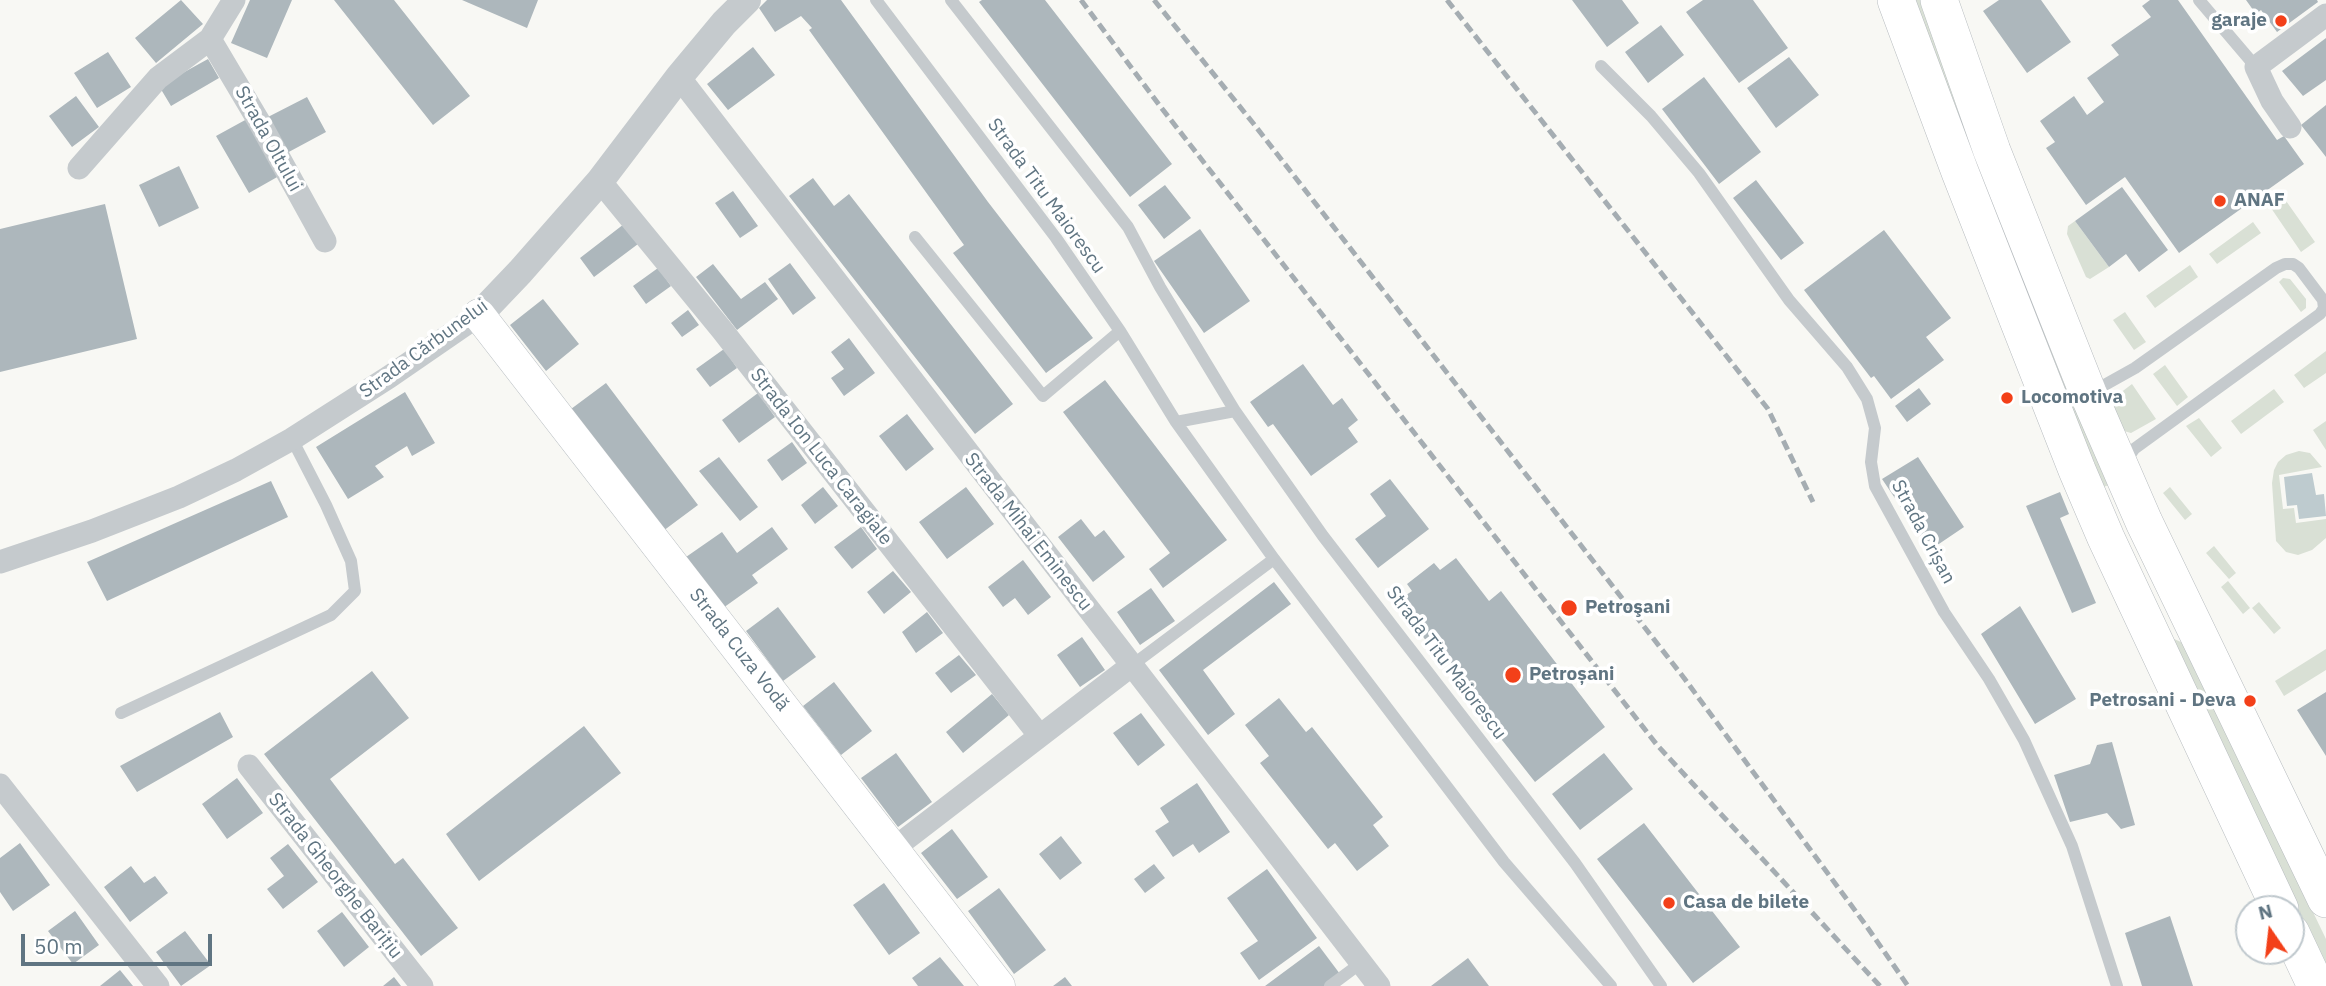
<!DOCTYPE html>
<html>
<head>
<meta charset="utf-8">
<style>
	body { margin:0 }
	#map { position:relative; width:2326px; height:986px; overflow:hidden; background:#f8f8f4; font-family:"IBM Plex Sans",sans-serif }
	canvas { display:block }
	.north { position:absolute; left:2235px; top:895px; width:70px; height:70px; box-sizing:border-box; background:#fff; border:2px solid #bfc8cd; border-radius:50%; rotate:346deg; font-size:19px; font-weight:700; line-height:28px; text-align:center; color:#607582 }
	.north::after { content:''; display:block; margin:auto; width:24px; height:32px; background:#f34019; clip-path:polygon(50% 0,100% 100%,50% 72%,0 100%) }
	.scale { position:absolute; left:21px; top:934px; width:191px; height:32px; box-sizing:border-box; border:4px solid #607582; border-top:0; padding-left:9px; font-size:21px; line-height:24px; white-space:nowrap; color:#607582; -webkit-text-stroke:5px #fff; paint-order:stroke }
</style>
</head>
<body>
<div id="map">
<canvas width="2326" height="986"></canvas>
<div class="north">N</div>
<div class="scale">50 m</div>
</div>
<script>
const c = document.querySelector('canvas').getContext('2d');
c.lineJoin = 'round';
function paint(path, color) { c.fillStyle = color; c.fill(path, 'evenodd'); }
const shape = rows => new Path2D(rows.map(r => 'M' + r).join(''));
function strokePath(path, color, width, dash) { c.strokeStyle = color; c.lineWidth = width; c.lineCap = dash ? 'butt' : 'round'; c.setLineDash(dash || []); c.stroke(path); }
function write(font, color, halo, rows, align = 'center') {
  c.font = font + ' "IBM Plex Sans",sans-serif'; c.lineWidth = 7; c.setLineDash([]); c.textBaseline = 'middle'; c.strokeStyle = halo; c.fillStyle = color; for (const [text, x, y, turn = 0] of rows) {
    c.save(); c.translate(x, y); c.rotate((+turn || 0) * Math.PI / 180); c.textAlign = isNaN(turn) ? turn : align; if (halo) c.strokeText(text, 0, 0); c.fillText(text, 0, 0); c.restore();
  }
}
const green = shape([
	[1910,0,1922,0,2112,484,2100,488],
	[2284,198,2315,242,2301,252,2271,208],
	[2075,221,2109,267,2090,279,2086,277,2067,234,2068,226],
	[2253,222,2261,233,2217,264,2209,254],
	[2190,265,2198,277,2155,308,2146,296],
	[2283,278,2290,279,2306,299,2306,308,2301,312,2279,282],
	[2125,312,2146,342,2134,350,2113,320],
	[2326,351,2326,373,2304,388,2294,375],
	[2165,365,2188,397,2177,406,2153,374],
	[2132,384,2156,419,2131,433,2124,431,2111,405,2111,400],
	[2274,389,2284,402,2241,434,2231,421],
	[2199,418,2222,448,2211,457,2186,426],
	[2326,421,2326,450,2313,430],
	[2299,451,2310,453,2322,467,2279,475,2283,509,2294,508,2296,523,2326,519,2326,538,2312,550,2298,555,2286,552,2276,541,2272,483,2274,470,2278,462,2286,455],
	[2170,487,2192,514,2185,520,2163,493],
	[2214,546,2236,573,2229,579,2206,553],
	[2228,581,2250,608,2243,614,2221,587],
	[2259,602,2281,628,2274,634,2252,608],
	[2172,638,2183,643,2326,939,2326,969],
	[2326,649,2326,670,2284,696,2275,681]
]);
const water = shape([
	[2312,473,2316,495,2324,494,2326,516,2299,519,2297,505,2287,506,2284,477]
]);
const building = shape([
	[181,0,203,24,156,63,135,38],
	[250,0,292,0,267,58,231,43],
	[334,0,394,0,470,96,433,125],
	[462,0,538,0,527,28],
	[767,0,841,0,988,202,1093,338,1046,373,953,253,964,245,809,30,812,28,801,16,775,32,759,8],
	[982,0,1045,0,1172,164,1130,197,979,2],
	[1572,0,1622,0,1639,23,1607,47],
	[1703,0,1753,0,1788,48,1739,83,1686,12],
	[1999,0,2041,0,2071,42,2027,73,1983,11],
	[2150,0,2178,0,2277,140,2284,136,2304,164,2179,253,2125,177,2086,205,2046,148,2055,142,2040,121,2074,96,2087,115,2104,102,2087,78,2119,55,2111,45,2151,17,2142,6],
	[2246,0,2317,0,2318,2,2277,32,2261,10,2256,14],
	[1661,25,1684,55,1648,83,1625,52],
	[2326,38,2326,80,2303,96,2282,71],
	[753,47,775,75,728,110,707,84],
	[108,52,131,87,97,108,74,73],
	[1789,57,1819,95,1776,128,1747,88],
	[208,59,219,78,171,106,159,86],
	[1704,77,1761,152,1719,184,1662,109],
	[76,96,99,127,72,147,49,116],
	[307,97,326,132,285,154,266,118],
	[2326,105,2326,157,2301,125],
	[247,119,279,176,249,193,216,136],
	[179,166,199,208,159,227,139,185],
	[813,178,834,206,849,194,1013,404,975,434,789,196],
	[1756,180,1804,243,1781,260,1733,198],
	[1165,185,1191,218,1164,239,1138,205],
	[2122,187,2168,250,2139,272,2126,254,2109,267,2075,221],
	[733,191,758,226,740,238,715,203],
	[105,204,137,339,0,372,0,229],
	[624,224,638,244,594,277,580,258],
	[1200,229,1250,301,1204,333,1154,261],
	[1884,230,1951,318,1926,337,1944,360,1891,399,1874,376,1871,378,1804,290],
	[790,263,816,298,793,315,768,279],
	[713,264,741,299,765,282,778,299,737,330,696,277],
	[658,268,671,286,646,304,633,286],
	[543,299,579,344,546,371,510,325],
	[688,310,699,325,682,337,671,323],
	[849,338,875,373,844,396,831,378,844,369,831,352],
	[724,349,737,368,710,387,696,369],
	[1303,364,1333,405,1342,398,1358,420,1348,428,1358,442,1311,476,1273,424,1268,427,1250,402],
	[1105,380,1227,540,1163,588,1149,569,1170,553,1063,412],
	[606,383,698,505,663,531,571,409],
	[1919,388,1931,404,1907,422,1895,406],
	[405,392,435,443,412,456,407,446,375,466,384,477,348,499,316,447],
	[758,393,775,417,739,443,722,420],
	[907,414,934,449,906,471,879,436],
	[792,442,807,463,782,481,767,460],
	[719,457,758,507,740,521,699,471],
	[1918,457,1964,527,1930,550,1882,479],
	[1390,479,1429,529,1378,568,1355,539,1386,516,1370,494],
	[271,481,288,517,107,601,87,562],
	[823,487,838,506,815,524,801,505],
	[966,487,994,524,947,559,919,522],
	[2060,492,2069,514,2060,518,2096,603,2072,613,2026,506],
	[1081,519,1095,537,1104,530,1125,557,1093,582,1058,537],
	[772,527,788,549,752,575,758,583,723,608,686,557,722,532,737,553],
	[861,527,877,549,852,569,834,547],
	[1456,558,1489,601,1501,591,1605,727,1535,782,1476,707,1482,702,1436,643,1431,647,1396,602,1412,591,1407,584,1434,563,1440,570],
	[1023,560,1051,597,1028,615,1015,598,1003,607,988,587],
	[893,571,911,592,884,614,867,592],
	[1274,582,1291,604,1203,670,1235,714,1208,735,1159,670],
	[1151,588,1175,621,1140,645,1117,612],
	[2020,606,2076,699,2035,724,1981,634],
	[778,607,816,657,783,681,746,631],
	[927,612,943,633,916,653,902,632],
	[1082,637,1105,670,1080,687,1057,655],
	[959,655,976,675,951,693,935,673],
	[372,671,409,718,330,779,395,864,403,858,458,928,421,956,264,754],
	[834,682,872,731,841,755,803,706],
	[2326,692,2326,756,2297,710],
	[992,694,1009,715,963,753,946,732],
	[1279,698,1306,732,1312,727,1383,817,1373,825,1389,846,1357,871,1335,843,1328,849,1260,763,1269,756,1245,725],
	[220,712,233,737,137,792,120,766],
	[1141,713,1165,745,1138,766,1113,733],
	[584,726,621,773,479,881,446,834],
	[2112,742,2135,825,2121,829,2107,813,2070,822,2054,775,2090,764,2097,745],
	[896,753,932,802,898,827,861,778],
	[1604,753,1633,789,1580,830,1552,794],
	[237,778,263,813,227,839,202,804],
	[1197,783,1230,832,1199,853,1193,844,1173,857,1155,831,1169,822,1160,808],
	[1644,823,1740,947,1693,983,1597,859],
	[952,829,988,877,957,899,921,853],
	[1061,836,1082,863,1060,880,1039,854],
	[20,843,50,885,13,911,0,892,0,858],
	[288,844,318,882,283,909,267,889,284,876,270,858],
	[1154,864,1165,878,1145,893,1134,879],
	[131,866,144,883,155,876,168,893,130,922,104,887],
	[1267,869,1317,938,1259,980,1240,953,1258,941,1227,898],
	[884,883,920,933,889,955,853,905],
	[999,888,1046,950,1014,974,968,911],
	[75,911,99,945,73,964,48,931],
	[342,912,369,947,344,967,317,931],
	[2170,916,2193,986,2142,986,2125,933],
	[185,931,211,965,181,986,156,952],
	[1319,946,1340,974,1324,986,1265,986],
	[940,957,964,986,918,986,912,978],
	[1468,958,1489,986,1431,986],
	[120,970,133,986,100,986],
	[394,977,401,986,383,986],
	[1065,977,1072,986,1053,986]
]);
const service = shape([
	[876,0,1056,238,1120,331,1176,422,1274,559,1504,862,1611,986],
	[951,0,1128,227,1160,287,1235,411],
	[2199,0,2256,67],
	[1601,66,1651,116,1699,173,1789,300,1847,367,1867,399,1875,428,1871,462,1875,486,1944,612,1989,679,2024,740,2072,846,2117,986],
	[915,237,1043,396,1120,331],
	[2092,392,2135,368,2276,268,2285,264,2293,264,2299,268,2323,300,2324,308,2320,314,2134,449,2125,462],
	[1176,422,1235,411,1323,536,1575,863,1661,986],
	[1131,666,1274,559],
	[121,713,331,615,355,591,351,561,326,505,292,439],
	[1330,986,1361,963]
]);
const minor = shape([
	[210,39,261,125,325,241],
	[679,77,1379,986],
	[2290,127,2272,101,2256,67,2326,15],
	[79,168,158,78,210,39,234,0],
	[600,181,722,330,1039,735],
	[0,562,92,531,179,497,236,470,292,439,389,377,479,315],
	[249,766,422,986],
	[0,785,158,986],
	[893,849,1131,666]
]);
const tertiary = shape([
	[479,315,520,272,600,181,679,77,724,23,747,0]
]);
const secondary = shape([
	[479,315,999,986]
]);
const primary = shape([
	[1896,0,1960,172,2077,470,2106,538,2280,909],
	[1939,0,1992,151,2088,393,2144,522,2326,899],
	[2291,933,2316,986]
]);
const rail = shape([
	[1081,0,1160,106,1657,745,1880,986],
	[1154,0,1253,123,1684,678,1865,924,1908,986],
	[1447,0,1768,409,1813,502]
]);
const markers = [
	[2281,21,7,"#f34019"],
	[2220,201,7,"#f34019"],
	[2007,398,7,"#f34019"],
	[1569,608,9,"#f34019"],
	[1513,675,9,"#f34019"],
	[2250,701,7,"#f34019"],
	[1669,903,7,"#f34019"]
];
const poiNames = [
	["garaje",2267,21,"right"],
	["ANAF",2234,201],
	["Locomotiva",2021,398],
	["Petroşani",1585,608],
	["Petroșani",1529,675],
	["Petrosani - Deva",2236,701,"right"],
	["Casa de bilete",1683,903]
];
const streetNames = [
	["Strada Oltului",268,139,61],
	["Strada Titu Maiorescu",1046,196,54],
	["Strada Cărbunelui",424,349,-36],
	["Strada Ion Luca Caragiale",821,457,52],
	["Strada Mihai Eminescu",1028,532,52],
	["Strada Crișan",1923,532,62],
	["Strada Cuza Vodă",739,650,52],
	["Strada Titu Maiorescu",1446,663,53],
	["Strada Gheorghe Barițiu",335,876,52]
];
paint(green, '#d9e0d5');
paint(water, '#becbcf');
paint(building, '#adb7bc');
strokePath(secondary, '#b7bdc1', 33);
strokePath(primary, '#b8bdc0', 38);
strokePath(service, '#c5cacd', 12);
strokePath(minor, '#c5cacd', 23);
strokePath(tertiary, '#c5cacd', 28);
strokePath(secondary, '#fff', 32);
strokePath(primary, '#fff', 37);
strokePath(rail, '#a5adb2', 5, [10, 5]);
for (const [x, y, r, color] of markers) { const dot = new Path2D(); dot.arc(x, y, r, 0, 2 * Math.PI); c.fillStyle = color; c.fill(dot); strokePath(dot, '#fff', 2.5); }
write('bold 19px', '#607582', '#fff', poiNames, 'left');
write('19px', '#607582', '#fff', streetNames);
</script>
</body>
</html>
